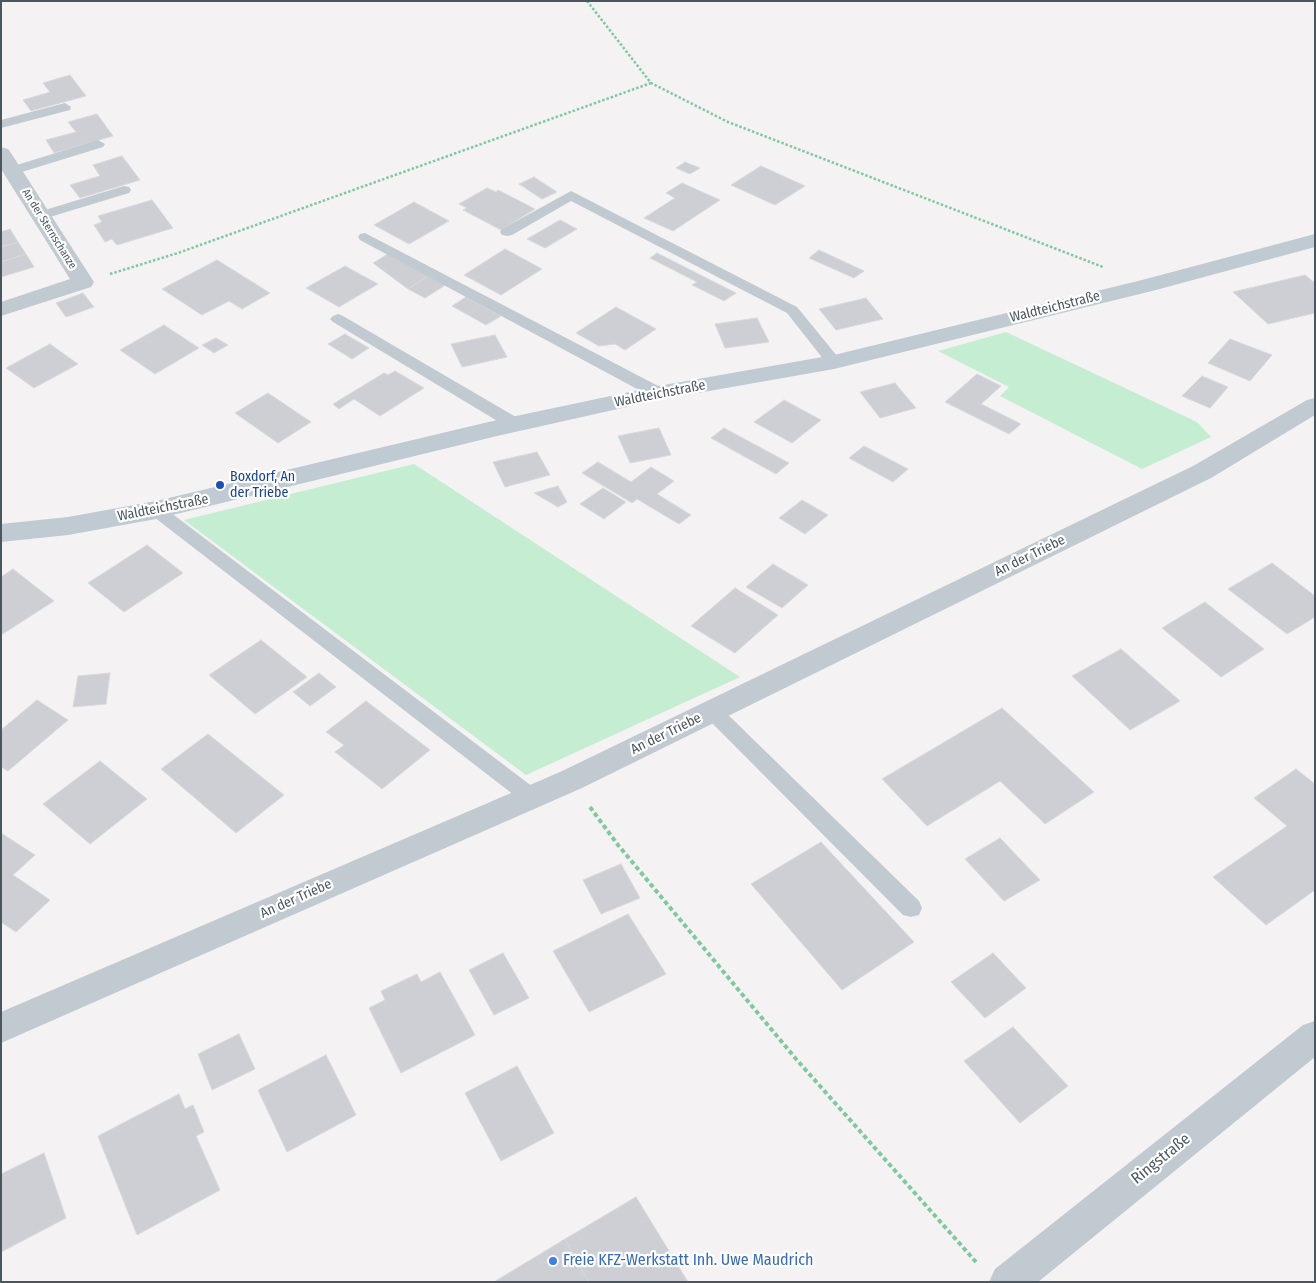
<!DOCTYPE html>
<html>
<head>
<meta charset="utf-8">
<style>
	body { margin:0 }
	#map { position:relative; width:1316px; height:1283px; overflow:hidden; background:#f4f2f3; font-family:"Fira Sans Condensed",sans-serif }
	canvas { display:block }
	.frame { position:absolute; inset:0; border:2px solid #4b575f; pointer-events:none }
</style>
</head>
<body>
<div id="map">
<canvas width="1316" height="1283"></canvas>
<div class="frame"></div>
</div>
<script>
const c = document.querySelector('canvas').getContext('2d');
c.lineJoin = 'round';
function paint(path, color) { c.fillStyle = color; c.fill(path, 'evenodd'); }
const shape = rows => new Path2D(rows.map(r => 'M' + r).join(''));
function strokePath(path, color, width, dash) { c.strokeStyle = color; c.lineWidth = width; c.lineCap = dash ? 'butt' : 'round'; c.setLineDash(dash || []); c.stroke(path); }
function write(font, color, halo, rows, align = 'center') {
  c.font = font + ' "Fira Sans Condensed",sans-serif'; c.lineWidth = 4.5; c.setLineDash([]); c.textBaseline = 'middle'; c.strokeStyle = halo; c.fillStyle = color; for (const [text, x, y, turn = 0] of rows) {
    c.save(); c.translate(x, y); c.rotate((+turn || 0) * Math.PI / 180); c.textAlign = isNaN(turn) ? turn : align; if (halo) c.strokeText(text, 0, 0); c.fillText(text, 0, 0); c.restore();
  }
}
const green = shape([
	[1006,332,1197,422,1211,437,1142,469,1000,396,1009,387,938,351],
	[414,464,740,677,526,775,184,520]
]);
const building = shape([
	[70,75,86,96,31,111,23,100,50,92,43,83,70,75],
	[97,114,113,136,54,153,46,140,76,132,68,122,97,114],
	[122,156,140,180,80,198,70,185,100,176,93,165,122,156],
	[685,162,700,168,690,174,676,168,685,162],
	[761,166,805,186,775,205,731,185,761,166],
	[534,177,557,192,542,199,519,184,534,177],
	[682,183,720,200,673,231,644,218,675,198,666,193,682,183],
	[487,188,496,192,498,190,535,209,501,230,463,210,467,208,459,204,487,188],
	[152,200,173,228,117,245,112,239,105,242,94,225,102,222,98,216,152,200],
	[414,202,449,221,409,244,374,225,414,202],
	[560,220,577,229,545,248,527,239,560,220],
	[10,229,18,242,1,247,1,232,10,229],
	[18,242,26,254,1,262,1,247,18,242],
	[505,249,542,269,501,295,464,275,505,249],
	[819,250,864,271,854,278,809,258,819,250],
	[657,253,736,293,724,301,692,285,697,282,650,258,657,253],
	[26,254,34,267,1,277,1,262,26,254],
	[388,254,429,275,408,289,373,263,388,254],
	[217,260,270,293,242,309,229,301,202,315,162,289,217,260],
	[345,266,378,284,339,307,306,288,345,266],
	[429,275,447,284,425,298,408,289,429,275],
	[1305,275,1315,283,1315,313,1268,324,1233,292,1305,275],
	[83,293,94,307,66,317,56,303,83,293],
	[466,297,501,316,486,325,452,306,466,297],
	[866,298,883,319,836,330,819,309,866,298],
	[616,307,656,329,625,350,615,344,599,346,576,333,616,307],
	[757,318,769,342,725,348,715,324,757,318],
	[164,325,199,348,155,374,120,350,164,325],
	[345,334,369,348,352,359,328,344,345,334],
	[495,335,507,357,462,367,451,344,495,335],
	[216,338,228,345,214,353,202,345,216,338],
	[1230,339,1272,355,1250,381,1208,363,1230,339],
	[50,344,78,364,34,388,6,368,50,344],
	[395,371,424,388,380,416,354,399,339,409,333,404,384,373,388,375,395,371],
	[977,374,1001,386,981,404,1021,424,1009,434,945,402,977,374],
	[1202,376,1228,387,1210,408,1182,396,1202,376],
	[895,383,916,408,880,418,860,392,895,383],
	[268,393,311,422,278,443,235,413,268,393],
	[784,400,821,420,792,443,754,422,784,400],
	[659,428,671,455,630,463,618,436,659,428],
	[724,428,789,463,776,474,711,438,724,428],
	[864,446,908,469,893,482,849,458,864,446],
	[537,452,550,475,505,487,493,462,537,452],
	[598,462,631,482,651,467,674,481,657,494,691,515,679,524,637,499,632,503,582,473,598,462],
	[558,486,567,502,558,507,534,493,558,486],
	[603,488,626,502,604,519,580,504,603,488],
	[802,500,828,515,805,534,779,518,802,500],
	[147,545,183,573,124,612,88,583,147,545],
	[1272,563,1315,596,1315,617,1287,634,1228,589,1272,563],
	[773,564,808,585,782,608,746,587,773,564],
	[13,569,54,601,1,635,1,577,13,569],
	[735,588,778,615,735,653,691,626,735,588],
	[1205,602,1264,649,1221,677,1162,628,1205,602],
	[261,640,307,677,255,714,209,675,261,640],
	[1121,649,1180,701,1130,730,1072,676,1121,649],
	[110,673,106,704,73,707,78,676,110,673],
	[319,673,336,687,310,706,293,692,319,673],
	[37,700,68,720,8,771,1,767,1,730,37,700],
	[366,701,430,750,382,789,335,752,344,745,326,732,366,701],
	[1002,708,1094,792,1045,824,1000,781,927,826,882,779,1002,708],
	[208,734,284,795,236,833,161,769,208,734],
	[100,761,147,799,90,844,43,804,100,761],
	[1296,769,1315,784,1315,890,1266,925,1213,877,1287,826,1254,798,1296,769],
	[1,833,35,855,13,875,50,900,16,932,1,922,1,833],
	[1000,838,1040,880,1004,901,965,859,1000,838],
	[821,842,914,942,842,990,751,884,821,842],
	[621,864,640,898,601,914,583,880,621,864],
	[628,914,666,974,589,1012,553,951,628,914],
	[503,953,529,998,494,1015,469,970,503,953],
	[993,953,1026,988,985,1018,951,982,993,953],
	[440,972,475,1035,401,1073,369,1008,385,1000,381,991,417,974,421,982,440,972],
	[1013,1027,1068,1086,1020,1123,964,1061,1013,1027],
	[239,1034,255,1069,212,1090,198,1054,239,1034],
	[326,1055,356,1115,287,1152,258,1090,326,1055],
	[517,1066,554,1133,501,1161,465,1093,517,1066],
	[179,1094,185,1109,193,1105,204,1132,196,1136,220,1190,137,1235,98,1136,179,1094],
	[44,1153,66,1218,1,1252,1,1174,44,1153],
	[636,1197,688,1282,589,1282,565,1239,636,1197],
	[565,1239,589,1282,494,1282,565,1239]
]);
const pathFar1 = shape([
	[587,1,651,83,728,122,1103,267],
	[110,274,178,253,651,83]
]);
const path = shape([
	[590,807,618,845,796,1059,976,1262]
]);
const lane = shape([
	[65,103,71,107,70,110,1,128,1,120,65,103],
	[98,140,105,144,103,147,12,175,5,171,7,168,98,140],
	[124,186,129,187,131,190,129,193,40,220,33,216,35,213,124,186],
	[571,191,797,307,842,362,840,365,834,367,828,365,787,313,571,201,512,235,507,236,502,235,500,232,502,229,571,191],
	[365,233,664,389,666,393,664,397,652,397,360,240,358,237,360,234,365,233],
	[338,314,343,316,521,420,523,424,521,428,515,429,509,428,333,322,330,319,333,316,338,314],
	[156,504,162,506,537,790,540,796,537,802,530,804,523,802,150,514,147,510,150,506,156,504],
	[712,703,719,706,919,901,922,908,919,915,911,917,903,915,705,716,702,711,705,706,712,703]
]);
const street = shape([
	[1,147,8,149,11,153,94,282,91,287,1,316,1,302,70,279,1,169,1,147],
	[1315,398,1315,415,1211,478,582,788,1,1043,1,1012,560,772,1193,466,1307,400,1315,398],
	[1315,1021,1315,1057,1038,1282,989,1282,995,1269,1303,1025,1315,1021]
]);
const secondary = shape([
	[1315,234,1315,247,1156,290,834,369,658,400,497,436,156,519,68,535,1,542,1,524,68,517,156,501,497,420,658,386,834,355,1142,280,1315,234]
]);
const markers = [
	[220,485,5,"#1a4fb4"],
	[553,1261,5,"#3f7fe0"]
];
const farStreetnames = [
	["An der Sternschanze",49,229,58]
];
const streetNames = [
	["Waldteichstraße",1055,307,-14],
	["Waldteichstraße",660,394,-11],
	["Waldteichstraße",163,508,-11],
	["An der Triebe",1030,556,-26],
	["An der Triebe",666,734,-26],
	["An der Triebe",296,899,-24]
];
const transitNames = [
	["Boxdorf, An",230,477],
	["der Triebe",230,493]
];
const nearStreetnames = [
	["Ringstraße",1161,1159,-39]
];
const nearShopnames = [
	["Freie KFZ-Werkstatt Inh. Uwe Maudrich",563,1261]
];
paint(green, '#c5edd1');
paint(building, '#cdcfd4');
strokePath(building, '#d7d9dd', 1);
strokePath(pathFar1, '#7fc99f', 2.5, [2.5, 2]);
strokePath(path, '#7fc99f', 4, [4.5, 3]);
paint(lane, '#c1cad0');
paint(street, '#c1cad0');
paint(secondary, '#c0cad2');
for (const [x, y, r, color] of markers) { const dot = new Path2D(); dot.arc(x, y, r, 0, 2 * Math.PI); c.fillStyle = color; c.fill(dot); strokePath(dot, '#fff', 2); }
write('11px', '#4b575f', '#fff', farStreetnames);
write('14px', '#4b575f', '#fff', streetNames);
write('14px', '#164399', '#fff', transitNames, 'left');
write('16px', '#4b575f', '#fff', nearStreetnames);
write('16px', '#366cbe', '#fff', nearShopnames, 'left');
</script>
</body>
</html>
